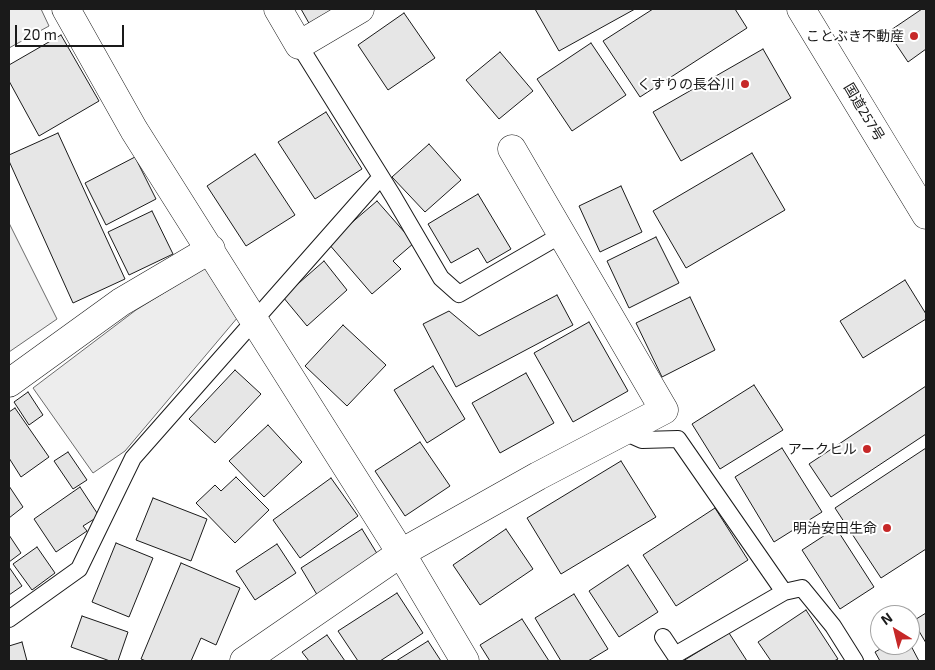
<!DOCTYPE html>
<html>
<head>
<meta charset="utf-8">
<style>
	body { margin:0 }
	#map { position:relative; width:935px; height:670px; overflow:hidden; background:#fff; font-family:"Exo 2",sans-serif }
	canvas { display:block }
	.frame { position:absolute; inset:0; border:10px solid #1a1a1a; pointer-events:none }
	.north { position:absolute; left:870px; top:605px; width:50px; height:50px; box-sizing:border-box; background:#fff; border:1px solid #a3a3a3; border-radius:50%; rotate:324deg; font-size:14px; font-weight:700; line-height:20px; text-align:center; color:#1a1a1a }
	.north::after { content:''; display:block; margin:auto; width:18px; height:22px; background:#c62828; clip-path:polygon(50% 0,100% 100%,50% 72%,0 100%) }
	.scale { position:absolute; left:15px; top:25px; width:109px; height:22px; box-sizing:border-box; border:2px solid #1a1a1a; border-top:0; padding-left:6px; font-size:15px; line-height:18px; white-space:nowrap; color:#1a1a1a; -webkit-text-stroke:4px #fff; paint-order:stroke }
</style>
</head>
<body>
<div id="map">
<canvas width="935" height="670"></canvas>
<div class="frame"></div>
<div class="north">N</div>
<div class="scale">20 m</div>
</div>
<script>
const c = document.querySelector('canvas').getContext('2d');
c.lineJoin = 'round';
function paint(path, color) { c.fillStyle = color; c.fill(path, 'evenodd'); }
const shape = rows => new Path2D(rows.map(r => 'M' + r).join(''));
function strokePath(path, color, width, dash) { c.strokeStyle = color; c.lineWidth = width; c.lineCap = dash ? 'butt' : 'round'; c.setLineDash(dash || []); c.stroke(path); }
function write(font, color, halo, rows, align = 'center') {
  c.font = font + ' "Exo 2","Noto Sans JP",sans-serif'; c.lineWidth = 4; c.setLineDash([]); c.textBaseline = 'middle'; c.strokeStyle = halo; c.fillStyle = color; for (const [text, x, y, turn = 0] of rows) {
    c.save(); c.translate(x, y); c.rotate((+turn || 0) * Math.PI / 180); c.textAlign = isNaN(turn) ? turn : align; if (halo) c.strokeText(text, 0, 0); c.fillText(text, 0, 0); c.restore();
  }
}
const built = shape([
	[9,9,41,9,49,26,9,48,9,9],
	[9,223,57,319,9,352,9,223],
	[206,267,238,317,125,451,93,473,33,388,136,310,206,267]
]);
const building = shape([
	[301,9,335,9,310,25,301,9],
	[535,9,635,9,559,51,535,9],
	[653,9,735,9,747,28,640,97,603,41,653,9],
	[922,9,926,9,926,49,908,62,888,32,922,9],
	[404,13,435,58,388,90,358,45,404,13],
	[61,35,99,101,39,136,9,81,9,65,61,35],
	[591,43,626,95,572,131,537,79,591,43],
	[763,49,791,98,681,161,653,112,763,49],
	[500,52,533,91,499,119,466,80,500,52],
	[326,112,362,169,315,199,278,142,326,112],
	[58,133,125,279,73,303,9,161,9,155,58,133],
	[429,144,461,180,425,212,392,177,429,144],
	[752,153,785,210,686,268,653,211,752,153],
	[255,154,295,215,246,246,207,186,255,154],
	[135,157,156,199,106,225,85,183,135,157],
	[621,186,642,232,600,252,579,206,621,186],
	[478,194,511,249,487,263,478,248,451,263,428,224,478,194],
	[377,201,414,243,393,261,401,269,372,294,328,243,377,201],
	[152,211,173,254,129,275,108,232,152,211],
	[656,237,679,283,629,308,607,261,656,237],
	[324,261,347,290,307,326,283,297,324,261],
	[905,280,926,314,926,319,863,358,840,321,905,280],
	[557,295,573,325,456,387,423,324,449,311,479,336,557,295],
	[690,297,715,350,662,377,636,323,690,297],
	[589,322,628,391,573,422,534,353,589,322],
	[343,325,386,365,347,406,305,366,343,325],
	[433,366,465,419,427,443,394,390,433,366],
	[235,370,261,394,215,443,189,419,235,370],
	[526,373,554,423,500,453,472,403,526,373],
	[754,385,783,430,720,469,692,424,754,385],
	[926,386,926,434,831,497,809,464,926,386],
	[28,392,43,415,29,425,14,402,28,392],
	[15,408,49,457,21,477,9,458,9,412,15,408],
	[268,425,302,462,264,497,229,461,268,425],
	[420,442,450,486,405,516,375,471,420,442],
	[782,448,822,512,774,542,735,477,782,448],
	[926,448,926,549,881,578,835,508,926,448],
	[68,452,87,480,73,489,54,461,68,452],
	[621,461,656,517,561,574,527,518,621,461],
	[236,477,269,510,235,543,196,503,215,485,221,491,236,477],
	[331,478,358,516,300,558,273,520,331,478],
	[9,486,23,507,9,518,9,486],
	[80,487,99,516,83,526,87,531,56,552,34,519,80,487],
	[153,498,207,519,191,561,136,540,153,498],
	[715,508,748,560,676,606,643,555,715,508],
	[836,528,874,587,840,609,802,550,836,528],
	[362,529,381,560,319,598,301,568,362,529],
	[506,529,533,569,480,605,453,565,506,529],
	[9,535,21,553,9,562,9,535],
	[116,543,153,558,129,617,92,602,116,543],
	[277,544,296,573,255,600,236,571,277,544],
	[37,547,55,573,32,590,13,564,37,547],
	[181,563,240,588,216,645,201,638,191,661,146,661,141,659,181,563],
	[628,565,658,612,619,637,589,591,628,565],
	[9,567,22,586,9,595,9,567],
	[397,593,423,633,380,661,358,661,338,631,397,593],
	[574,594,608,649,588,661,561,661,535,618,574,594],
	[806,610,838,659,834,661,771,661,758,642,806,610],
	[926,613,926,643,913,621,926,613],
	[82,616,128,632,118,661,110,661,71,647,82,616],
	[522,619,549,661,490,661,480,645,522,619],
	[729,633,747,661,683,661,729,633],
	[327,635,345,661,309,661,302,652,327,635],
	[428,641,441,661,396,661,428,641],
	[22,642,27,661,9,661,9,646,22,642],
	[910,644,919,661,880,661,875,652,887,645,910,644]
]);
const lane = shape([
	[299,45,393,196,441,278,459,294,561,235],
	[624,432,642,440,678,439,784,592],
	[9,619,79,569,133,458,380,178],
	[663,637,675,655,784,592,802,588,833,626,855,661]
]);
const street = shape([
	[66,9,134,130,401,553,465,661],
	[278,9,299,45,360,9],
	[9,383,121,302,211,249],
	[244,661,401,553,538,476,664,410,512,149]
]);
const highway = shape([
	[801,9,926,215]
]);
const markers = [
	[914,36,5,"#c62828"],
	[745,84,5,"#c62828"],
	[867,449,5,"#c62828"],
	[887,528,5,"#c62828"]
];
const poiNames = [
	["ことぶき不動産",904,36],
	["くすりの長谷川",735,84],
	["アークヒル",857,449],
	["明治安田生命",877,528]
];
const streetNames = [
	["国道257号",864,112,59]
];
paint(built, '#ededed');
strokePath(built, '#6a6a6a', 1);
paint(building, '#e6e6e6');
strokePath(building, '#1a1a1a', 1);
strokePath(lane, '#1a1a1a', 18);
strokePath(street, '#1a1a1a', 29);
strokePath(highway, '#1a1a1a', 29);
strokePath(lane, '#fff', 16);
strokePath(street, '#fff', 28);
strokePath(highway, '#fff', 28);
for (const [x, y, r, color] of markers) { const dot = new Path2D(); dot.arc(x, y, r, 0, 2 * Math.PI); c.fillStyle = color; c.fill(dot); strokePath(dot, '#fff', 2); }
write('14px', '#1a1a1a', '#fff', poiNames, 'right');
write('14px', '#1a1a1a', '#fff', streetNames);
</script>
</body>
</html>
